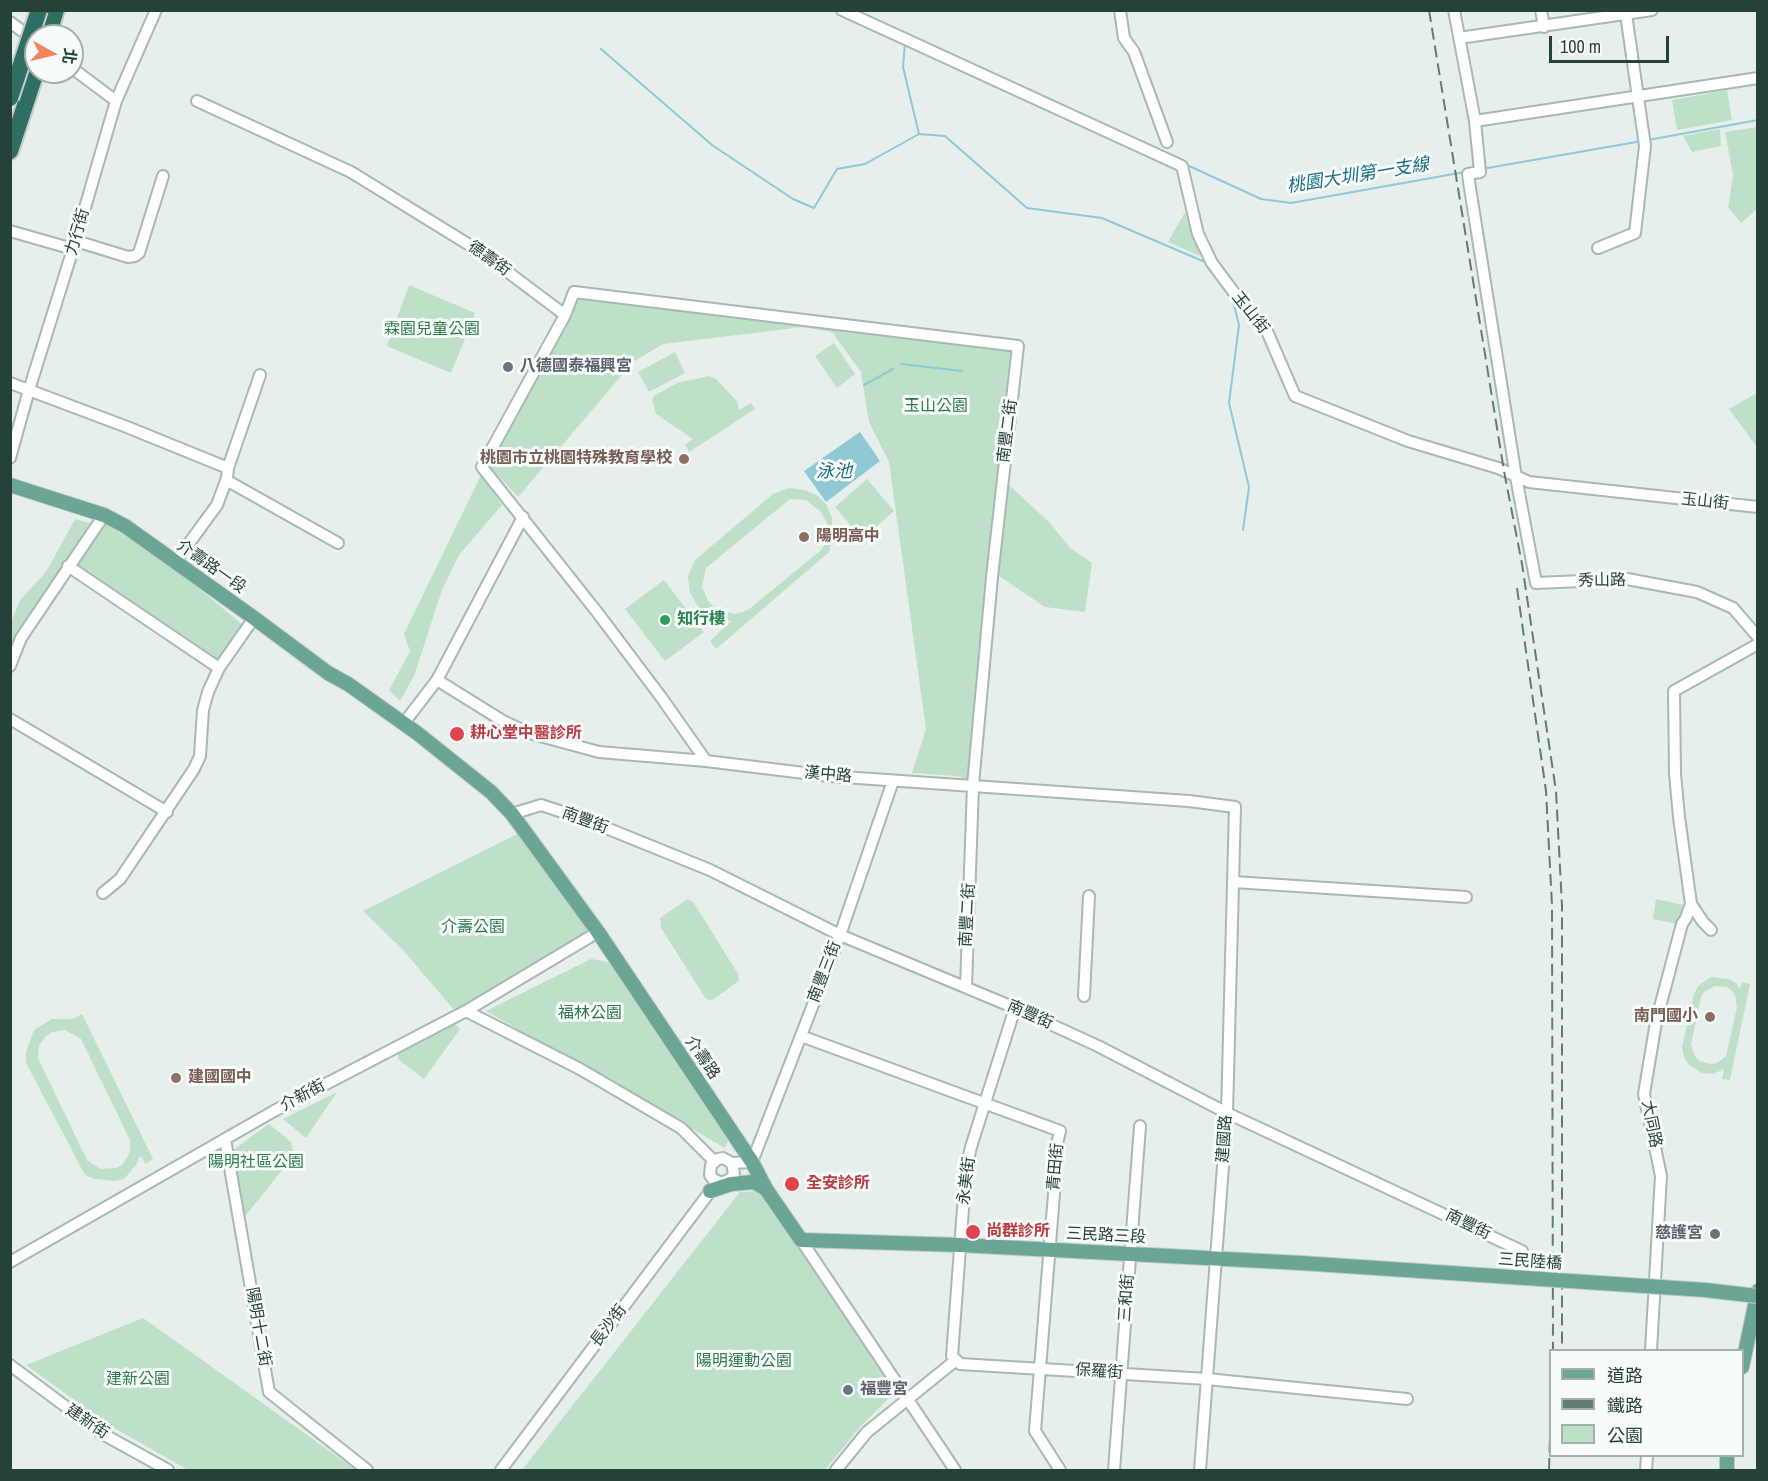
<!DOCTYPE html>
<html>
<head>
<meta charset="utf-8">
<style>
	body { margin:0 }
	#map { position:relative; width:1768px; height:1481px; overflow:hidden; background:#e6efeb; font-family:"Archivo Narrow","Noto Sans TC",sans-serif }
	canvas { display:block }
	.frame { position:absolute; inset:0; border:12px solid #24423a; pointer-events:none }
	.legend { position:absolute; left:1549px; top:1349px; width:195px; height:108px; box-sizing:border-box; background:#f7fbf9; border:2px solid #a3b1ad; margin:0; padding:8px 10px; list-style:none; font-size:18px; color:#24423a }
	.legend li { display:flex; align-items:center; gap:12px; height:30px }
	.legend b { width:30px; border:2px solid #a3b1ad }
	.north { position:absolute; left:24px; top:24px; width:60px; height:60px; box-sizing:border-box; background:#f7fbf9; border:2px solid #a3b1ad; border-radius:50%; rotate:98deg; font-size:16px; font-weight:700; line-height:24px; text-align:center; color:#24423a }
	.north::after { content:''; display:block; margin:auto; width:21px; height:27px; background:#f4845f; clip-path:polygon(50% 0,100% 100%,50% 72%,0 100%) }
	.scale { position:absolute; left:1549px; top:36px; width:120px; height:27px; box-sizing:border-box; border:3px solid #24423a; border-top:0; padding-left:8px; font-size:18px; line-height:21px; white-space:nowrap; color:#24423a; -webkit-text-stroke:4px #f7fbf9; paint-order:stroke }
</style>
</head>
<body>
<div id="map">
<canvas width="1768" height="1481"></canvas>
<div class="frame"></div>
<ul class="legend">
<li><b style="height:8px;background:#6aa596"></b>道路</li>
<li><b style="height:8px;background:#5f7d75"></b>鐵路</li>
<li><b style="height:16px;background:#bfe0c8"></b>公園</li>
</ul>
<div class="north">北</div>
<div class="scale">100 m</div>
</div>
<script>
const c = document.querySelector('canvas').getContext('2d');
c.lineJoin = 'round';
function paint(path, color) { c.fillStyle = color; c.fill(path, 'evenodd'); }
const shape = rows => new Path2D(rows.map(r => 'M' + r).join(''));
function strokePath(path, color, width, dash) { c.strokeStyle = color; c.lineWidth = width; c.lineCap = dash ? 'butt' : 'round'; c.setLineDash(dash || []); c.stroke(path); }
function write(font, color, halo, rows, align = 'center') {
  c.font = font + ' "Archivo Narrow","Noto Sans TC",sans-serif'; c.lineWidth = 6; c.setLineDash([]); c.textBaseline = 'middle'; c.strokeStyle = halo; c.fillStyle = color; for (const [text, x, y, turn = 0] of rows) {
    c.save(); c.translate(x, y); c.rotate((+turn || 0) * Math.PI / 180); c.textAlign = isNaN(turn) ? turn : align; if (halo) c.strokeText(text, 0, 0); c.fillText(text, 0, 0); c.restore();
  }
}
const green = shape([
	[1727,90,1732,120,1677,130,1672,100],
	[1757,127,1757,209,1741,223,1728,207,1733,175,1725,132],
	[1720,129,1721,146,1692,152,1683,136],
	[1185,212,1200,256,1168,242],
	[409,285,475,313,451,373,387,346],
	[582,297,836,326,843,332,869,333,1006,349,1010,352,981,630,969,780,957,776,912,773,926,729,889,462,869,422,861,372,832,332,803,327,663,344,633,362,518,497,490,467,573,307],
	[834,343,855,374,837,388,815,356],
	[675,352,685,373,649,392,638,372],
	[709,376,716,379,737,401,739,410,751,403,755,409,689,452,685,445,693,439,656,414,652,400,654,396,677,383],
	[1757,393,1757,447,1729,409],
	[481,475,502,505,459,555,442,590,414,676,400,701,389,690,410,651,404,634],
	[867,479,894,511,862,539,835,507],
	[1008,484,1050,523,1070,548,1092,563,1085,612,1045,607,996,574],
	[789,488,804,490,817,495,826,504,832,518,833,536,829,552,716,649,710,641,731,621,714,619,700,610,690,593,688,576,695,560,773,494],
	[790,499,806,500,821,512,829,527,827,541,824,546,820,551,748,610,735,614,717,610,708,601,702,587,706,568],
	[75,519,90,523,11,646,10,624,20,600,46,572],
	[105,523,177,570,245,627,222,663,76,565],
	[664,580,704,632,665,661,625,609],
	[521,832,597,936,454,1010,404,951,363,911],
	[688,899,694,903,738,974,739,981,712,1000,706,999,661,928,660,918],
	[1656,899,1684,905,1683,917,1678,924,1653,919],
	[591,959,614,963,731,1133,725,1148,486,1011],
	[1711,977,1729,979,1736,983,1740,989,1742,982,1750,984,1730,1080,1722,1079,1724,1069,1713,1074,1702,1073,1689,1065,1684,1057,1682,1047,1694,994,1698,986],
	[1715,986,1727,987,1732,991,1735,995,1737,1007,1726,1056,1717,1063,1711,1064,1699,1061,1695,1056,1691,1045,1701,997,1704,992],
	[82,1014,153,1159,146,1164,140,1156,136,1165,124,1179,115,1181,95,1179,85,1175,26,1063,26,1052,34,1030,52,1019,72,1019],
	[65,1030,81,1039,130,1140,130,1151,127,1158,122,1165,116,1168,100,1169,87,1160,38,1058,39,1046,45,1037,52,1032],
	[454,1023,460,1029,424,1079,398,1059,398,1052],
	[337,1092,306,1138,283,1119],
	[269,1124,291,1142,294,1155,243,1219,230,1152],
	[760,1191,895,1392,861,1426,825,1470,522,1470,740,1192],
	[143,1318,205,1362,356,1470,188,1470,109,1425,26,1365]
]);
const water = shape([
	[860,432,880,461,826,502,804,471]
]);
const stream = shape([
	[601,49,712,145,793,199,814,208,837,169,865,164,919,134,903,67,905,43],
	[919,134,945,136,1027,208,1102,218,1205,262,1209,267],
	[1648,140,1758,120],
	[1187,165,1261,199,1291,203,1465,172],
	[1482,169,1642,141],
	[1232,297,1239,325,1229,403,1249,487,1243,530],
	[901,364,962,371],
	[864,385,893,369]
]);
const minor = shape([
	[842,10,1182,166,1198,234,1212,263,1238,298,1266,329,1295,396,1408,441,1498,468,1529,482,1758,507],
	[1120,10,1124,38,1134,52,1167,142],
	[1454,10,1475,121,1480,172,1468,174,1470,188,1516,477,1536,583,1627,579,1697,592,1733,608,1758,637],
	[1541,10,1544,27],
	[10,22,33,39],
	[1459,38,1652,10],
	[72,68,116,101],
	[197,101,351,172,484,254,565,315],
	[1475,121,1758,78],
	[10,231,73,249],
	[76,241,128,257,135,256,139,253,163,176],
	[1598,248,1635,233,1645,146,1626,14],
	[10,383,127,427,228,468],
	[10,458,29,390,73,249,116,101,156,10],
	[226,480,338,543],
	[176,561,217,505,227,478,228,468,260,375],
	[68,566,219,668],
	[10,666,21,638,104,515],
	[437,680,503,721,529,733,599,752,706,761,829,776,1189,801,1235,807,1227,1113,1200,1470],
	[10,719,167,812],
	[404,723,437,680,523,517],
	[706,761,661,697,597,612,482,467,565,315,574,292,1018,346,992,577,973,785,966,987],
	[512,814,541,805,584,819,710,870,840,935,1015,1008,1098,1046,1227,1113,1522,1251,1522,1269],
	[1234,882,1466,897],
	[103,893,120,879,194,769,200,756,203,710,208,692,219,668,254,618],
	[1711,930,1703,922,1691,904,1679,817,1675,774,1674,691,1758,644],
	[1084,996,1089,896],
	[466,1011,580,1069,681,1128,714,1161],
	[801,1036,1060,1131,1054,1157,1054,1194,1035,1431,1060,1470],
	[225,1139,269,1392,367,1470],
	[732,1163,734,1174,732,1178,722,1183,713,1179,710,1175,711,1165,718,1159,723,1158,732,1163,752,1162,840,935,893,781],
	[801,1240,955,1470],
	[10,1262,274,1111,466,1011,598,932],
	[1651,1350,1661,1176,1644,1094,1656,1022,1682,924,1686,918,1691,904],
	[956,1360,952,1356,966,1168,971,1147,1015,1008],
	[10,1365,101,1433,168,1470],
	[501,1470,715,1185],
	[836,1470,867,1432,956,1360,960,1364,1207,1379,1407,1399],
	[1114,1470,1140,1126],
	[1646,1470,1647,1456]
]);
const major = shape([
	[10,485,104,515,125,526,254,618,328,673,348,684,417,733,491,792,512,814,598,932,752,1162,766,1189,801,1240,960,1245,1301,1263],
	[710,1191,731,1184,754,1182,766,1189],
	[1742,1367,1758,1291],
	[1727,1456,1727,1470]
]);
const highway = shape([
	[48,36,56,10],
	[10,151,36,72]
]);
const rail = shape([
	[1429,10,1504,471,1522,564,1556,791,1562,906,1562,1350],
	[1517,588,1546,791,1552,905,1553,1350],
	[1549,1470,1550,1436]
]);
const majorBridge = shape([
	[1301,1263,1705,1290,1757,1296]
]);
const highwayBridge = shape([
	[10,98,39,10]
]);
const markers = [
	[508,367,6,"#6b7280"],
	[684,459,6,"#8d6e63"],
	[804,537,6,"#8d6e63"],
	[665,620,6,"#2e9e5b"],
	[457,734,8,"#e0444e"],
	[1710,1017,6,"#8d6e63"],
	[176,1078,6,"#8d6e63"],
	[792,1184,8,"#e0444e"],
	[973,1232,8,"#e0444e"],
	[1715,1234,6,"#6b7280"],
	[848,1390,6,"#6b7280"]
];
const streetNames = [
	["力行街",78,232,-74],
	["德壽街",489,259,35],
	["玉山街",1250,313,51],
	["南豐二街",1008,431,-83],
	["玉山街",1705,502,6],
	["介壽路一段",211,567,35],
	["秀山路",1602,581,-1],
	["漢中路",828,775,5],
	["南豐街",585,821,20],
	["南豐二街",968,915,-87],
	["南豐三街",825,972,-69],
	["南豐街",1030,1015,24],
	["介壽路",702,1058,56],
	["介新街",303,1096,-28],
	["大同路",1651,1124,79],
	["建國路",1225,1139,-86],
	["青田街",1056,1167,-85],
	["永美街",967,1181,-83],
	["南豐街",1468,1225,26],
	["三民路三段",1106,1236,3],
	["三民陸橋",1530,1262,4],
	["三和街",1127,1298,-86],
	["長沙街",609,1326,-53],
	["陽明十二街",258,1327,80],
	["保羅街",1099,1372,4],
	["建新街",87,1422,34]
];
const parkNames = [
	["霖園兒童公園",432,330],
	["玉山公園",936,407],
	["介壽公園",473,928],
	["福林公園",590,1014],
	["陽明社區公園",256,1163],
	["陽明運動公園",744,1362],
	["建新公園",138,1380]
];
const worshipNames = [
	["八德國泰福興宮",520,367],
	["慈護宮",1703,1234,"right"],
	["福豐宮",860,1390]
];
const educationNames = [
	["桃園市立桃園特殊教育學校",672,459],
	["陽明高中",816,537,"left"],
	["南門國小",1698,1017],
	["建國國中",188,1078,"left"]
];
const leisureNames = [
	["知行樓",677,620]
];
const healthNames = [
	["耕心堂中醫診所",470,734],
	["全安診所",806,1184],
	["尚群診所",986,1232]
];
const waterNames = [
	["桃園大圳第一支線",1358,176,-9],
	["泳池",834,472]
];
paint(green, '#bfe0c8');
paint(water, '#8ec9d4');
strokePath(stream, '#8ec9d4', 2);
strokePath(minor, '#a8b8b2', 14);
strokePath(major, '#c2cac8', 16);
strokePath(highway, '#c2cac8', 20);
strokePath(minor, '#fff', 10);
strokePath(major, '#6aa596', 14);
strokePath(highway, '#2f6f62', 16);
strokePath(rail, '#5f7d75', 2, [12, 6]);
strokePath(majorBridge, '#c2cac8', 16, []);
strokePath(highwayBridge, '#c2cac8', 20, []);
strokePath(majorBridge, '#6aa596', 14);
strokePath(highwayBridge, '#2f6f62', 16);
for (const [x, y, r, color] of markers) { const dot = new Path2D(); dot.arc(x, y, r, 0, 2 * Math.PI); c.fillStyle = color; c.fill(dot); strokePath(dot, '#f7fbf9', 2); }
write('16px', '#24423a', '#f7fbf9', streetNames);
write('16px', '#2d7a4b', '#f7fbf9', parkNames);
write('bold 16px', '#5b616d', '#f7fbf9', worshipNames, 'left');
write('bold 16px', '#785e54', '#f7fbf9', educationNames, 'right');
write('bold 16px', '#27864d', '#f7fbf9', leisureNames, 'left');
write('bold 16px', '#be3a42', '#f7fbf9', healthNames, 'left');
write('italic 18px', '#1c6f80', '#f7fbf9', waterNames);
</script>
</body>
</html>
